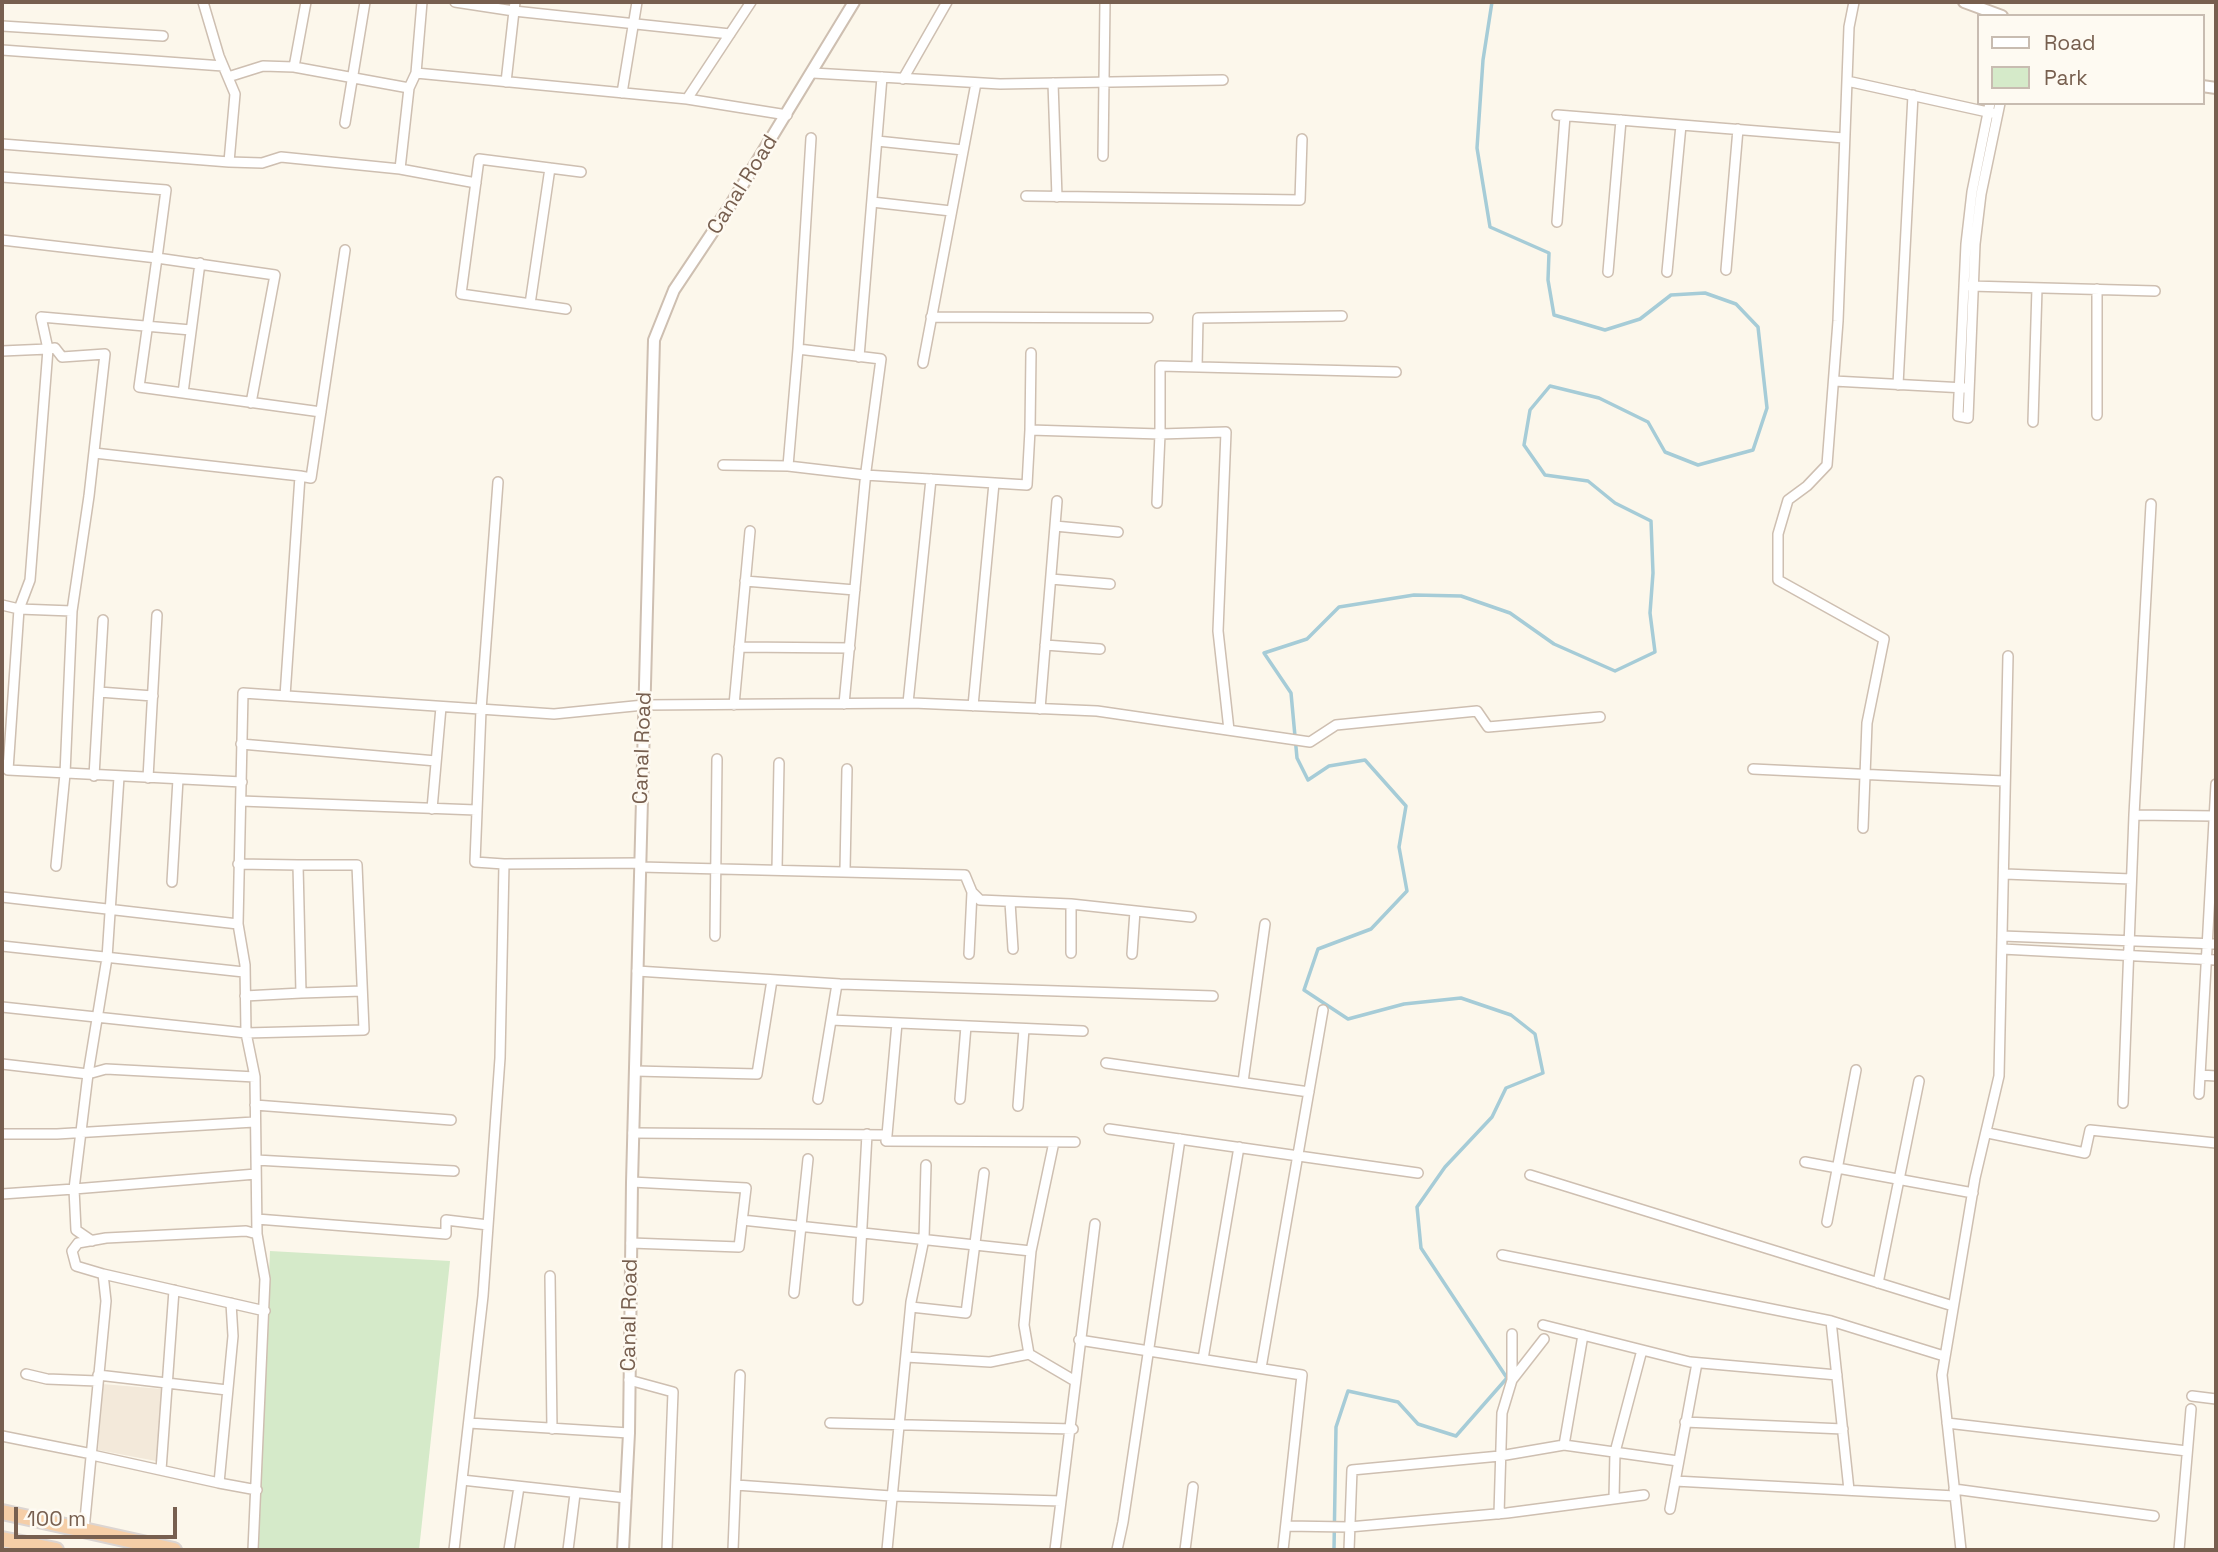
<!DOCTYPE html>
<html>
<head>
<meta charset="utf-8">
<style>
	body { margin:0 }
	#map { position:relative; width:2218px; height:1552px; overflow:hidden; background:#fcf7eb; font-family:"Space Grotesk",sans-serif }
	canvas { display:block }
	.frame { position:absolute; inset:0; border:4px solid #775f4f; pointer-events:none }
	.legend { position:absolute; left:1977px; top:14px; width:228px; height:91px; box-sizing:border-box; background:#fefaf2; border:2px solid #c8bcb1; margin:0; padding:9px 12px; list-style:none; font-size:21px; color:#775f4f }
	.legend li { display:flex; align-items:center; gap:14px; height:35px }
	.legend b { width:35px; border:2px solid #c8bcb1 }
	.scale { position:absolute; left:14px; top:1507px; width:163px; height:32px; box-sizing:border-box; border:4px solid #775f4f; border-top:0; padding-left:9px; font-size:21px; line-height:24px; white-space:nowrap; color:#775f4f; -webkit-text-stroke:5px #fefaf2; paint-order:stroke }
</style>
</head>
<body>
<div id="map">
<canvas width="2218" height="1552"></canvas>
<div class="frame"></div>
<ul class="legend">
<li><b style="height:9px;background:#fff"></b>Road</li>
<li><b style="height:19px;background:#d5eac9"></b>Park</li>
</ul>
<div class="scale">100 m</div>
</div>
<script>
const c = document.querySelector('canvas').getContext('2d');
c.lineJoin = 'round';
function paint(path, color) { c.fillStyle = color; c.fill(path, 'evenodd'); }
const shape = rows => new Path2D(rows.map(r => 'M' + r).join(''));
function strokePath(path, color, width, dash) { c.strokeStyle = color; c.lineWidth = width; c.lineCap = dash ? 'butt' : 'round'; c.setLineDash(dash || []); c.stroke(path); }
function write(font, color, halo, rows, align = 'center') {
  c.font = font + ' "Space Grotesk",sans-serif'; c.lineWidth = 5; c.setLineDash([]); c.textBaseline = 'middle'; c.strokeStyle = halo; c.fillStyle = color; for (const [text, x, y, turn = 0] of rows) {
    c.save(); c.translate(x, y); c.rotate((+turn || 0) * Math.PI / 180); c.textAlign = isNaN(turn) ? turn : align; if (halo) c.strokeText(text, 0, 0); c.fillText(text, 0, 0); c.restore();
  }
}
const residential = shape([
	[102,1384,162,1389,156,1461,98,1450]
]);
const green = shape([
	[270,1251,450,1261,419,1550,258,1550]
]);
const stream = shape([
	[1334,1550,1336,1427,1348,1391,1398,1402,1418,1424,1456,1436,1507,1378,1421,1248,1417,1207,1445,1167,1492,1117,1506,1088,1543,1073,1535,1034,1511,1015,1461,998,1404,1004,1348,1019,1304,990,1318,949,1371,929,1407,891,1399,847,1406,806,1365,760,1329,766,1308,780,1297,758,1291,693,1264,653,1307,639,1339,607,1414,595,1461,596,1510,613,1554,644,1615,671,1655,652,1650,613,1653,573,1651,521,1615,503,1588,481,1545,475,1524,445,1530,410,1550,386,1599,398,1648,422,1665,452,1698,465,1753,450,1767,408,1758,327,1736,304,1705,293,1671,295,1640,319,1605,330,1554,315,1548,280,1549,253,1490,227,1477,148,1483,60,1492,2]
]);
const minor = shape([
	[203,2,219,56,235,94,229,162],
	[455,2,514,11,730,34],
	[1854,2,1849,27,1838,321,1827,465,1807,486,1788,500,1778,534,1778,580,1884,639,1867,723,1863,828],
	[2,26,163,36],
	[2,50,223,66],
	[294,67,306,2],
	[416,73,687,99,787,115],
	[813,73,1000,84,1223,80],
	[228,77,263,66,294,67,409,88],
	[903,79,947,2],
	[1847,81,1992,113],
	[506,82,515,2],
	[1053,83,1057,197],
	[622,93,637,2],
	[687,99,751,2],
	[1990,103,1972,192,1966,244,1958,416,1968,418,1975,244,1981,194,2000,103],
	[1557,115,1844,138],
	[345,123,365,2],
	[877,141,963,150],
	[2,144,229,162,262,163,281,157,400,169,476,183],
	[1103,156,1105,2],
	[400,169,409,88,416,73,422,2],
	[2,177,166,190,157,258,275,275,251,403],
	[1026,196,1300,200,1302,139],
	[872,202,951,211],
	[1557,222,1565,116],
	[2,240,157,258,139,387,183,393],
	[200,263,183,393,321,412],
	[1726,270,1738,129],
	[1608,272,1621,120],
	[1667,272,1681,125],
	[1970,286,2155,291],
	[2097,289,2097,415],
	[530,304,550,168],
	[566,309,461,294,479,159,581,172],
	[931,317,1148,318],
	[798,349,811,138],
	[2,351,48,349,30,580,19,609,8,770],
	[859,357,882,77],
	[923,363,976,83],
	[1197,367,1198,318,1342,316],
	[1834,381,1965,388],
	[1898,385,1913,95],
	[2033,422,2037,288],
	[1030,430,1031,353],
	[94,453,300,476,285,696],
	[723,465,788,466,865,475,1027,485,1030,430,1160,434,1157,503],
	[788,466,798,349,881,359,866,471,844,704],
	[300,476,311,478,345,250],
	[498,482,481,710,475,862,504,864],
	[1055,526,1118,532],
	[1051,579,1110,584],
	[745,581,855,590],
	[2,605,19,609,72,611,65,774,56,866],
	[72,611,89,496,105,354,62,357,55,348,48,349,41,317,191,330],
	[1045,645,1100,649],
	[739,647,850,648],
	[99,692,153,696],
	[908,703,931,479],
	[734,705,750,531],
	[973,706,994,483],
	[1040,709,1057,501],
	[1229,730,1218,631,1226,432,1160,434,1160,366,1396,372],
	[241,744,436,761],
	[2,764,8,770,242,782],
	[1753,769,2003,781],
	[94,776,103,620],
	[148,778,157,615],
	[241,801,476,810],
	[432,809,441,707],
	[2134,815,2215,816],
	[238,864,298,865,301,993,245,996],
	[640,867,965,875,972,892,980,900,1071,904,1191,917],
	[777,869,779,763],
	[845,870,847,769],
	[2005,874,2131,879],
	[172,882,178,779],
	[2,897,238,924],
	[1010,902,1013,949],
	[1071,904,1071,953],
	[715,936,717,759],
	[2002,936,2216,944],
	[2,946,244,972],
	[2002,949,2216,960],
	[969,954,972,892],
	[1132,954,1135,911],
	[637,971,840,984,1213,996],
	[301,993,362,991],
	[2,1007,246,1033,364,1030,357,865,298,865],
	[831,1020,1083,1031],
	[1106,1063,1309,1092],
	[2,1064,88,1074,106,1069,255,1077],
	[635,1071,757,1074,772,980],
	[2200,1075,2216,1076],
	[1243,1082,1265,924],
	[2199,1094,2216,784],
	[818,1099,837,984],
	[960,1099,966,1026],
	[2123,1103,2134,815,2151,504],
	[255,1105,451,1120],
	[1018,1106,1024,1029],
	[1109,1129,1418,1173],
	[633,1133,887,1135,886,1141,1075,1142],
	[1988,1133,2085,1153,2090,1130,2216,1143],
	[2,1134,57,1134,254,1122],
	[887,1135,897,1023],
	[256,1160,454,1171],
	[1805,1162,1973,1193],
	[1530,1175,1953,1306],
	[2,1194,74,1189,88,1074,107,958,119,777],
	[257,1219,446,1234,446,1220,488,1225],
	[742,1220,1031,1251],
	[1827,1222,1856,1070],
	[92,1241,76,1230,74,1189,256,1174],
	[631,1243,739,1247,746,1188,632,1182],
	[1502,1255,1831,1321,1944,1356],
	[103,1274,76,1266,72,1251,78,1243,106,1238,246,1231,257,1234],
	[550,1276,552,1429],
	[1878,1283,1919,1081],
	[794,1293,808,1159],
	[858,1300,867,1134],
	[911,1307,966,1313,984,1173],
	[1831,1321,1849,1490],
	[1543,1325,1690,1362,1837,1375],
	[1079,1340,1302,1375,1283,1550],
	[1029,1354,1024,1325,1031,1251,1054,1142],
	[906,1357,990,1362,1029,1354,1075,1381],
	[1203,1359,1239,1147],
	[1261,1368,1323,1010],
	[26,1374,47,1379,97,1381],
	[98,1375,227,1390],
	[629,1380,673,1392,667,1550],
	[1512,1380,1544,1339],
	[2192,1396,2216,1399],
	[1685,1422,1843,1429],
	[469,1423,629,1433],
	[830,1423,1073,1429],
	[1947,1423,2187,1451],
	[2,1436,92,1454],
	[1564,1445,1583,1335],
	[92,1455,219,1483,233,1336,231,1303],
	[161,1470,174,1290],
	[462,1480,626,1498],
	[1675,1481,1955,1496],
	[219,1483,257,1490],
	[736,1485,891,1496,1061,1501],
	[1954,1489,2154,1516],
	[1614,1498,1615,1452,1642,1350],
	[1670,1509,1697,1363],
	[1499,1514,1502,1413,1512,1380,1512,1334],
	[1286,1526,1349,1527,1507,1513,1644,1495],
	[84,1530,106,1301,103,1274,265,1311],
	[253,1550,265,1279,257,1234,255,1077,246,1033,245,965,238,924,243,693,554,714,644,705,913,703,1097,711,1310,742,1336,725,1477,711,1488,727,1600,717],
	[454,1550,483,1296,500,1058,504,864,640,863],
	[509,1550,519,1487],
	[568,1550,575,1494],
	[733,1550,740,1375],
	[887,1550,911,1302,924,1239,926,1165],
	[1055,1550,1095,1224],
	[1117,1550,1123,1522,1180,1139],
	[1185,1550,1193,1487],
	[1349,1550,1352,1470,1500,1456,1564,1445,1678,1461],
	[1961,1550,1942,1375,1975,1178,1999,1076,2008,656],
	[2179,1550,2191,1409]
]);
const tertiary = shape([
	[1964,2,2002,16],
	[2202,86,2216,88],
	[623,1550,629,1433,632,1182,654,340,674,290,728,209,854,2]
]);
const trunk = shape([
	[2,1512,174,1550],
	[2,1539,56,1550]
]);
const streetNames = [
	["Canal Road",743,185,-58],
	["Canal Road",643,748,-88],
	["Canal Road",630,1315,-89]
];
paint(residential, '#f3e9da');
paint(green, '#d5eac9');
strokePath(stream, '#a6ccd7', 3.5);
strokePath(minor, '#cebfb1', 12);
strokePath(tertiary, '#cebfb1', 14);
strokePath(trunk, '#dcd5d1', 18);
strokePath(minor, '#fff', 9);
strokePath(tertiary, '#fff', 10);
strokePath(trunk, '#f5cea7', 14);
write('21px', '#775f4f', '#fefaf2', streetNames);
</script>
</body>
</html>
